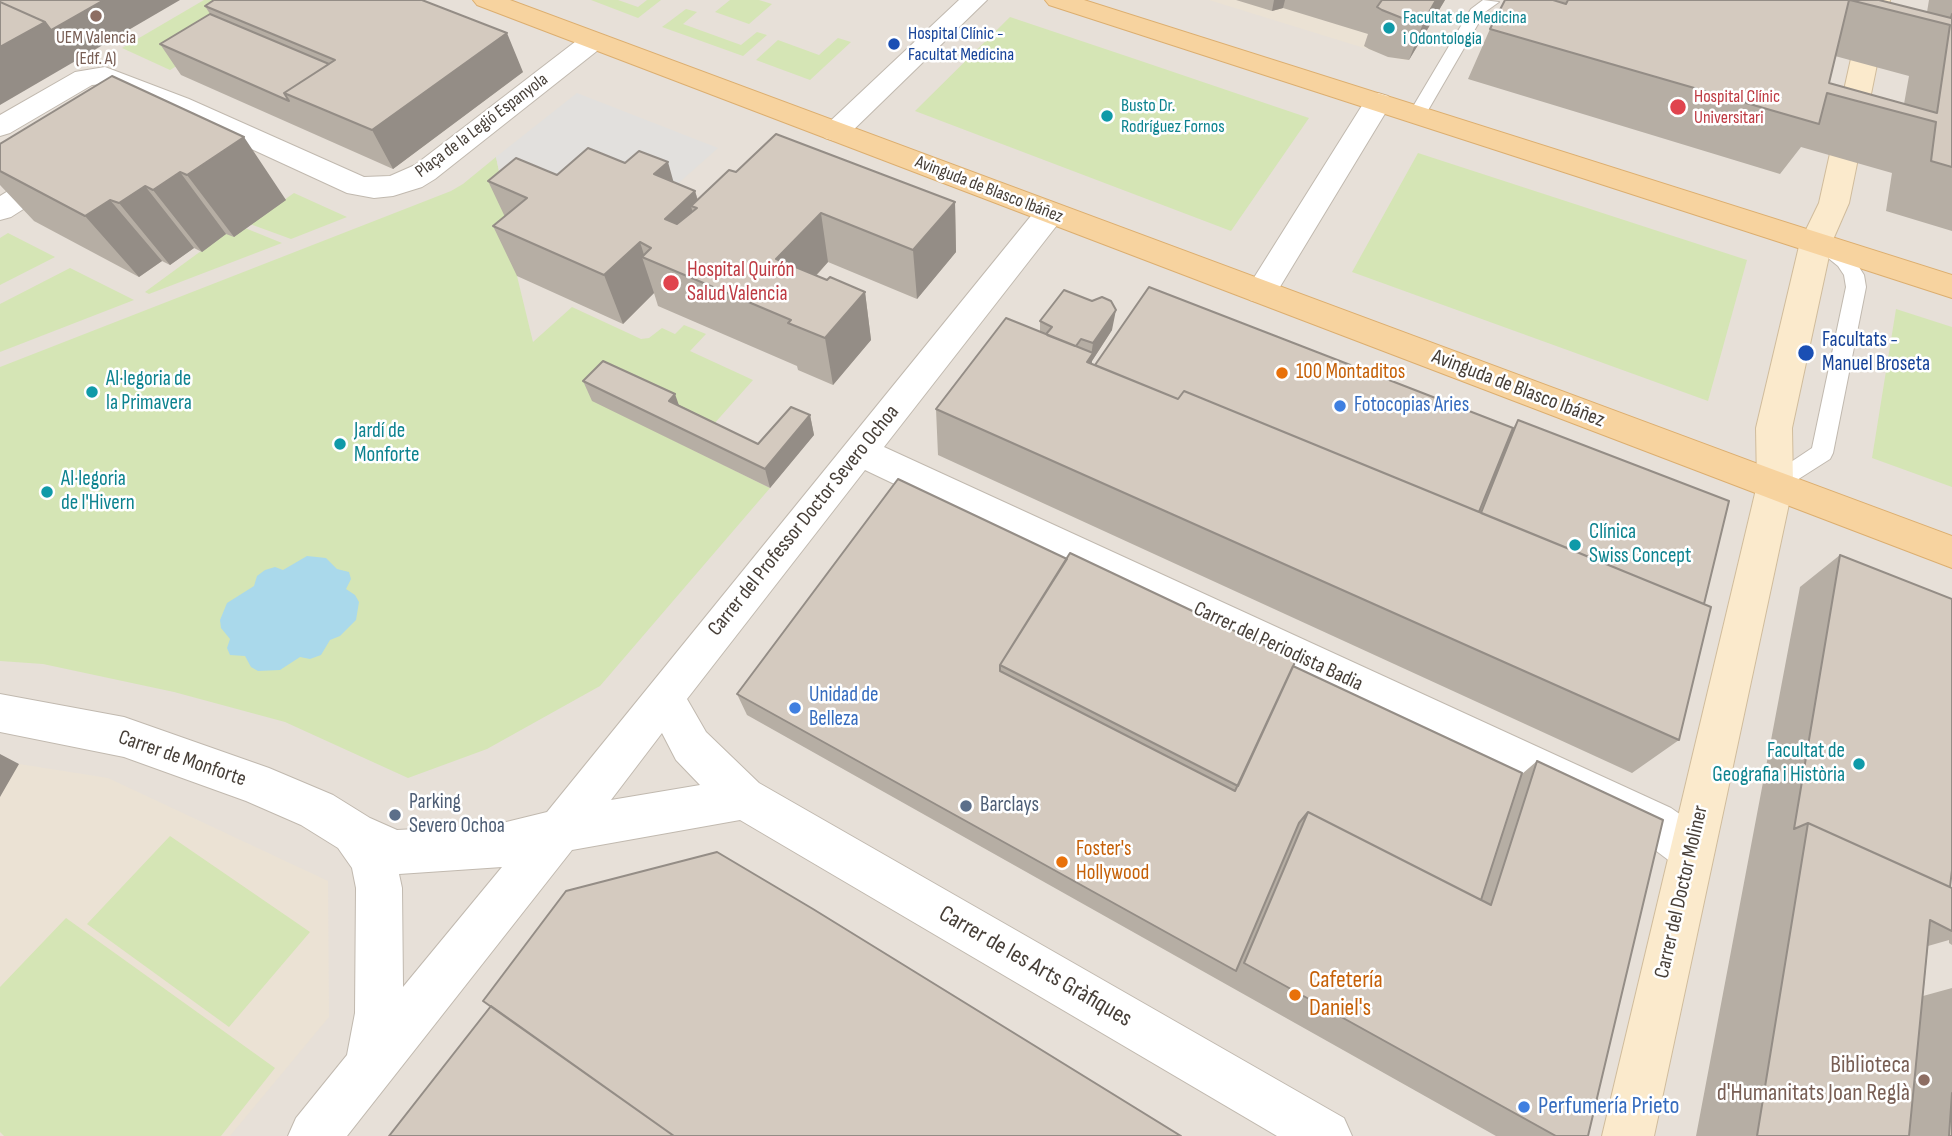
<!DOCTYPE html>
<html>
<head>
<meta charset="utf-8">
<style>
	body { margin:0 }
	canvas { display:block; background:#f3efe9 }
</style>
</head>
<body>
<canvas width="1952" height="1136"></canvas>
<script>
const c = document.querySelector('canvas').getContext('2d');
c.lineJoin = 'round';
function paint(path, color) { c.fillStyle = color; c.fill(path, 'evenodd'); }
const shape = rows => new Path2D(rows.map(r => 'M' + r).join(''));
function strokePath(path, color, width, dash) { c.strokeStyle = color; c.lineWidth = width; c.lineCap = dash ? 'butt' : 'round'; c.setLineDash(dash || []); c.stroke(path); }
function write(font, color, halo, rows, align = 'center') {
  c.font = font + ' "Sofia Sans Condensed",sans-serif'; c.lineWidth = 5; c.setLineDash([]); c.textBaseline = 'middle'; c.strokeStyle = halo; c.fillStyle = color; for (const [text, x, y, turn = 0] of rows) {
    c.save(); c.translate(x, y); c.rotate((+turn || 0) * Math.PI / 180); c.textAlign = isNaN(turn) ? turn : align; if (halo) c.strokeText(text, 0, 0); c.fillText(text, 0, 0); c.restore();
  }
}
const residential = shape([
	[0,0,1952,0,1952,1136,0,1136]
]);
const education = shape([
	[1209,0,1445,0,1409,60,1403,60],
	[0,761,108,778,328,881,329,1017,230,1136,0,1136]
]);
const green = shape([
	[204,0,284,0,170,70,122,48],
	[591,0,618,0,638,7,647,0,661,0,638,18],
	[730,0,759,0,772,4,749,24,715,12],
	[686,9,697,12,683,24,741,45,757,32,767,35,743,56,662,27],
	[1010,17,1138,60,1309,118,1231,231,915,111],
	[838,38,851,42,810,80,756,60,778,40,819,55],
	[1418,153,1747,260,1708,401,1352,272],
	[496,157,509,218,517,276,533,342,572,307,641,339,649,338,662,328,675,334,684,325,706,334,690,351,753,380,705,434,592,400,770,488,600,686,487,749,408,778,285,722,174,692,43,664,0,661,0,367,451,191,463,184],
	[294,193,347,217,291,239,250,224],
	[245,228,282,243,149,294,145,292,227,232],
	[8,233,55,257,0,285,0,238],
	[70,268,134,300,0,352,0,304],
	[1896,309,1952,327,1952,487,1872,458],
	[170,836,310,932,229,1027,87,924],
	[66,918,275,1068,221,1136,4,1136,0,1132,0,987]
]);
const parking = shape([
	[577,93,718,148,673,188,509,218,496,157]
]);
const water = shape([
	[307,556,326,558,337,569,349,572,351,579,346,589,355,595,359,602,356,620,340,636,330,640,321,655,310,659,300,657,280,670,258,671,251,667,245,656,230,655,227,648,230,639,221,628,220,620,227,603,254,586,257,576,265,570,275,567,283,570]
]);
const lane = shape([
	[1483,0,1499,2,1485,12,1423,119,1411,119,1408,115,1471,9,1483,0],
	[1822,238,1852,256,1864,275,1866,287,1833,453,1830,459,1775,494,1767,492,1763,485,1767,478,1812,448,1846,287,1844,275,1838,266,1812,245,1815,240,1822,238]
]);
const street = shape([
	[959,0,987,0,845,138,835,141,825,138,821,132,825,126,959,0],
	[593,33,602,35,606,41,602,47,435,179,422,187,393,196,374,198,347,193,169,111,102,84,92,85,10,133,0,136,0,115,75,72,105,67,189,99,364,177,390,176,415,165,584,35,593,33],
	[1378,93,1388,96,1392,102,1272,300,1261,303,1250,300,1245,292,1250,284,1368,96,1378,93],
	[59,163,69,166,74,173,69,180,11,217,0,220,0,196,49,166,59,163],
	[1050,203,1061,206,1065,213,1061,220,884,447,1671,808,1707,833,1713,849,1707,865,1691,871,1675,865,1639,838,865,470,687,699,706,732,759,783,1344,1118,1352,1136,1277,1136,740,820,572,850,347,1136,288,1136,296,1118,347,1055,355,1013,356,888,352,868,338,848,301,825,246,801,124,757,0,732,0,694,124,717,269,768,333,795,370,818,397,830,494,825,547,812,1039,206,1050,203],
	[662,733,676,760,700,785,611,800,662,733],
	[502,867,403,987,402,888,399,874,502,867]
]);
const secondary = shape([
	[1864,0,1890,0,1849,203,1832,242,1792,428,1793,485,1654,1136,1602,1136,1757,485,1756,428,1800,242,1819,203,1864,0]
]);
const primary = shape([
	[473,0,510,0,1952,536,1952,568,477,5,473,0],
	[1045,0,1084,0,1952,275,1952,298,1049,5,1045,0]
]);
const wall = shape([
	[1236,0,1445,0,1409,60,1388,57,1369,49,1364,46,1368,34,1283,8,1272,11],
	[1505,0,1879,0,1927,12,1929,0,1952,0,1952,231,1886,211,1892,173,1801,147,1780,174,1468,79,1490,29],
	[1835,56,1909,76,1904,104,1829,83],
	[205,6,523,72,393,169,181,75,160,44,210,14],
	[112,76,286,200,234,237,226,234,202,252,194,248,170,265,162,261,139,277,34,221,0,185,0,144],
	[736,172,955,202,956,252,917,299,828,262,816,276,827,280,865,292,871,340,833,385,798,370,797,366,658,306,654,293,623,324,517,276,493,226,505,217,488,181,557,175,673,182,695,191,698,200],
	[1040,321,1112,330,1092,361,1092,364,1095,365,1513,428,1518,420,1704,604,1679,740,1632,773,938,455,936,409,1040,332],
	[583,381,679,405,758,444,810,415,814,435,770,488,592,401],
	[898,479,1522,774,1537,761,1588,1136,1496,1136,747,715,737,694],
	[1840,555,1950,887,1952,888,1952,945,1949,943,1949,940,1928,946,1923,996,1952,988,1952,1136,1696,1136,1800,587]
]);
const shadedWall = shape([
	[104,0,180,0,0,105,0,47,45,22],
	[1274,0,1285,0,1283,8,1272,11],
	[1436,0,1445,0,1409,60,1424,21],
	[507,33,523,72,393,169,372,130],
	[244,137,286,200,234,237,187,175],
	[668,162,680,205,695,191,709,241,697,208,691,206,702,247,665,219,654,174],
	[180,172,226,234,202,252,153,190],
	[145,186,194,248,170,265,119,203],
	[110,200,162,261,139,277,85,216],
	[955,202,956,252,917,299,913,250],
	[821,213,828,262,786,308,776,259],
	[640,242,645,258,642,257,654,293,623,324,604,275],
	[865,292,871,340,833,385,825,338],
	[1116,310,1112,330,1092,361,1089,382,1087,362,1091,356,1093,343],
	[675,394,682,414,669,401],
	[810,415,814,435,770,488,765,469],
	[0,754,19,764,0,797]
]);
const building = shape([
	[0,0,104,0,51,30,45,22,0,2,0,0],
	[214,0,422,0,507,33,372,130,284,93,335,60,205,6,214,0],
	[1382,0,1436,0,1424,21,1402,18,1382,10,1377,7,1382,0],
	[1505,0,1553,0,1566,4,1568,0,1849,0,1829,83,1937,113,1950,25,1850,0,1879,0,1951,18,1952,14,1952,167,1931,161,1936,122,1827,93,1819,124,1490,29,1505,0],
	[0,2,45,22,0,47,0,2],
	[210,14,329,64,284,93,289,101,160,44,210,14],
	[112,76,244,137,187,175,180,172,153,190,145,186,119,203,110,200,85,216,0,171,0,144,112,76],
	[776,134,955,202,913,250,821,213,776,259,827,280,830,277,865,292,825,338,788,323,791,320,642,257,651,248,640,242,604,275,493,226,527,198,488,181,516,158,557,175,588,148,625,163,639,151,668,162,654,174,695,191,665,219,677,224,697,208,691,206,729,170,736,172,776,134],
	[1149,287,1513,428,1479,512,1184,391,1178,399,1095,365,1149,287],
	[1064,290,1092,301,1102,297,1111,301,1116,310,1093,343,1081,339,1076,346,1075,346,1047,335,1047,333,1052,327,1040,321,1064,290],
	[1006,318,1093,353,1087,362,1178,399,1184,391,1711,607,1679,740,936,409,1006,318],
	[603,361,675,394,669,401,758,444,791,407,810,415,765,469,583,381,603,361],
	[1518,420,1729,501,1704,604,1481,513,1518,420],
	[898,479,1067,559,1000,665,1000,671,1235,791,1293,666,1522,773,1481,900,1308,812,1299,823,1236,971,737,694,898,479],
	[1070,553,1296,660,1238,786,1000,665,1070,553],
	[1840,555,1952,599,1952,870,1950,887,1808,823,1794,829,1840,555],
	[1537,761,1663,820,1588,1136,1556,1136,1244,963,1308,812,1491,905,1537,761],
	[1808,823,1952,888,1952,931,1930,920,1909,1136,1757,1136,1808,823],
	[717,852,813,909,1181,1136,674,1136,483,1001,566,891,717,852],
	[491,1006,674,1136,389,1136,491,1006],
	[1952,1093,1952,1136,1949,1136,1952,1093]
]);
const markers = [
	[96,16,7,"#8d6e63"],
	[1389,28,7,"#0f9aa8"],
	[894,44,7,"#1a4fb4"],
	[1678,107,9,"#e0444e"],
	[1107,116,7,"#0f9aa8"],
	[671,283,9,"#e0444e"],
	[1806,353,9,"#1a4fb4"],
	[1282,373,7,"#e8710a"],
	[92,392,7,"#0f9aa8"],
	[1340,406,7,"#3f7fe0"],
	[340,444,7,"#0f9aa8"],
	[47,492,7,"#0f9aa8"],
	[1575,545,7,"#0f9aa8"],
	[795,708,7,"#3f7fe0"],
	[1859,764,7,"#0f9aa8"],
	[966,806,7,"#5c6f8a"],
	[395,815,7,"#5c6f8a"],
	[1062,862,7,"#e8710a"],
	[1295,995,7,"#e8710a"],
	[1924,1080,7,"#8d6e63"],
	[1524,1107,7,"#3f7fe0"]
];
const farCulturenames = [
	["Facultat de Medicina",1403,18],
	["i Odontologia",1403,39],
	["Busto Dr.",1121,106],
	["Rodríguez Fornos",1121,127]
];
const farTransitnames = [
	["Hospital Clínic -",908,34],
	["Facultat Medicina",908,55]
];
const farEducationnames = [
	["UEM Valencia",96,38],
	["(Edf. A)",96,59]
];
const farHealthnames = [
	["Hospital Clínic",1694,97],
	["Universitari",1694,118]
];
const farStreetnames = [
	["Plaça de la Legió Espanyola",482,126,-37],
	["Avinguda de Blasco Ibáñez",989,190,21]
];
const healthNames = [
	["Hospital Quirón",687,271],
	["Salud Valencia",687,295]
];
const transitNames = [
	["Facultats -",1822,341],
	["Manuel Broseta",1822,365]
];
const foodNames = [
	["100 Montaditos",1296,373],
	["Foster's",1076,850],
	["Hollywood",1076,874]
];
const cultureNames = [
	["Al·legoria de",106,380],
	["la Primavera",106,404],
	["Jardí de",354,432],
	["Monforte",354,456],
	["Al·legoria",61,480],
	["de l'Hivern",61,504],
	["Clínica",1589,533],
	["Swiss Concept",1589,557],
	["Facultat de",1845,752,"right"],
	["Geografia i Història",1845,776,"right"]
];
const streetNames = [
	["Avinguda de Blasco Ibáñez",1518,389,21],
	["Carrer del Professor Doctor Severo Ochoa",804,521,-51],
	["Carrer del Periodista Badia",1278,647,25],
	["Carrer de Monforte",182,759,19],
	["Carrer del Doctor Moliner",1682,892,-77]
];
const shopNames = [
	["Fotocopias Aries",1354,406],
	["Unidad de",809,696],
	["Belleza",809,720]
];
const serviceNames = [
	["Parking",409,803],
	["Severo Ochoa",409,827],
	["Barclays",980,806]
];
const nearStreetnames = [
	["Carrer de les Arts Gràfiques",1035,967,30]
];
const nearFoodnames = [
	["Cafetería",1309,981],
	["Daniel's",1309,1009]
];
const nearEducationnames = [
	["Biblioteca",1910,1066],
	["d'Humanitats Joan Reglà",1910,1094]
];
const nearShopnames = [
	["Perfumería Prieto",1538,1107]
];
paint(residential, '#e7e0d8');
paint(education, '#ebe2d4');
paint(green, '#d5e5b5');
paint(parking, '#e2e0dd');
paint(water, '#aad9eb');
strokePath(lane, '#c1b9af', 2);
strokePath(street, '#c1b9af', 2);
strokePath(secondary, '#d0bc9c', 2);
strokePath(primary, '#dcae6f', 2);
paint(lane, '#fff');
paint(street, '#fff');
paint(secondary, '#fbeacc');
paint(primary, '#f7d39f');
paint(wall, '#b6aea4');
paint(shadedWall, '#948d86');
paint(building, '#d4cabf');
strokePath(building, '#948d86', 2);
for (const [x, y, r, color] of markers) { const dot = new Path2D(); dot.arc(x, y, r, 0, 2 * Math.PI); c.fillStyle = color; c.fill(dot); strokePath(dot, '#fff', 2.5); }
write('18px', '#0d838f', '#fff', farCulturenames, 'left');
write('18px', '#164399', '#fff', farTransitnames, 'left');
write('18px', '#785e54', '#fff', farEducationnames);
write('18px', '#be3a42', '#fff', farHealthnames, 'left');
write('18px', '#473f38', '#fff', farStreetnames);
write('21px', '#be3a42', '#fff', healthNames, 'left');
write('21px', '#164399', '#fff', transitNames, 'left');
write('21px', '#c56008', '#fff', foodNames, 'left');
write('21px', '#0d838f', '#fff', cultureNames, 'left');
write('21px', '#473f38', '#fff', streetNames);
write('21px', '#366cbe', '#fff', shopNames, 'left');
write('21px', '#4e5e75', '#fff', serviceNames, 'left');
write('24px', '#473f38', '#fff', nearStreetnames);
write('24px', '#c56008', '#fff', nearFoodnames, 'left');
write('24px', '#785e54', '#fff', nearEducationnames, 'right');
write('24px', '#366cbe', '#fff', nearShopnames, 'left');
</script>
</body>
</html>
